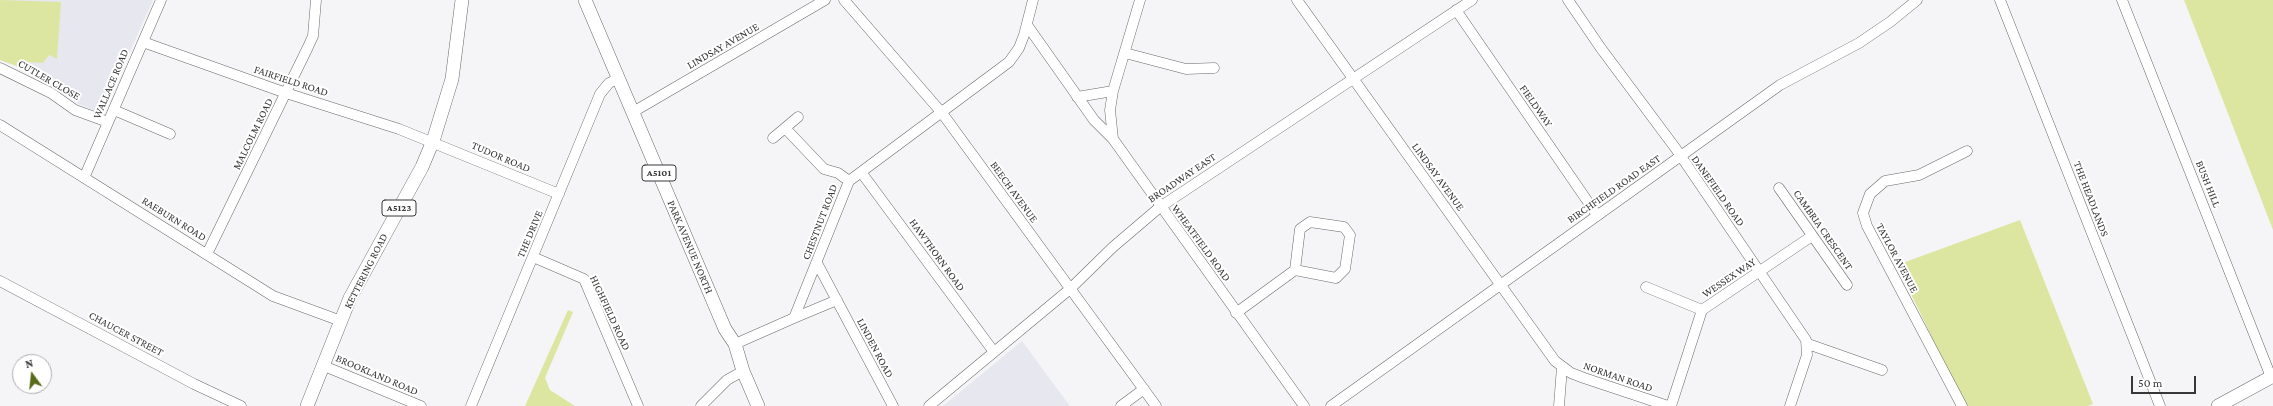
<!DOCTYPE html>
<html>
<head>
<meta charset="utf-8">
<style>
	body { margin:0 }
	#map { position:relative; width:2273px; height:406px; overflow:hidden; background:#f5f5f7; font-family:"Crimson Pro",serif }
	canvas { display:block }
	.north { position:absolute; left:12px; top:354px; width:40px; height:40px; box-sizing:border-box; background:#fff; border:1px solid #afafaf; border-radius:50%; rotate:345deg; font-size:11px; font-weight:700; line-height:16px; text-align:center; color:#373738 }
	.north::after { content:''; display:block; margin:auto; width:14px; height:18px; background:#576b19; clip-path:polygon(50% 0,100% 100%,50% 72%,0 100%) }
	.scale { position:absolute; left:2131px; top:376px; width:65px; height:18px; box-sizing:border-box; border:2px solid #373738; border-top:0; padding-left:5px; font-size:12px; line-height:14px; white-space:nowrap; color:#373738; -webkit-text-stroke:3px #fff; paint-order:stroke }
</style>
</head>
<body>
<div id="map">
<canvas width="2273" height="406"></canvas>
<div class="north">N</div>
<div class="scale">50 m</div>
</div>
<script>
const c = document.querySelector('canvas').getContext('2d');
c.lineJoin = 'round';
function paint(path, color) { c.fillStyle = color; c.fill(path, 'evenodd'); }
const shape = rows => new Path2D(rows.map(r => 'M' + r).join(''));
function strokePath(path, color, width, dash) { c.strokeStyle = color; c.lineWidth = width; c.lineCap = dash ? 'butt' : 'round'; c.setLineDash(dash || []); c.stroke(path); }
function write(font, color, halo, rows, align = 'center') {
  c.font = font + ' "Crimson Pro",serif'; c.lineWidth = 4; c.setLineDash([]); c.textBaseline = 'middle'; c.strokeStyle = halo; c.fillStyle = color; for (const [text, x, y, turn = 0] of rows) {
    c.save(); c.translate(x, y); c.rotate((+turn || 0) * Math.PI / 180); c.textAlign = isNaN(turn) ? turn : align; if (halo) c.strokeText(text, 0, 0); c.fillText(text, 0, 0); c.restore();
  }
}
const built = shape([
	[0,0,153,0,102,114,79,104,22,68,0,60],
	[1022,341,1070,406,943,406]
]);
const green = shape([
	[0,0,61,2,57,59,49,55,43,63,25,62,22,68,0,60],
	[2184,0,2273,0,2273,230,2258,191],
	[2020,220,2093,404,2088,406,1965,406,1897,265],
	[568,310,573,312,545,378,550,390,575,406,525,406]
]);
const minor = shape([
	[844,0,942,113,1156,406],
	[1297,0,1555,361,1571,373,1584,378,1668,406],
	[1568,0,1600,47,1676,149,1806,340,1807,355,1790,406],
	[2000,0,2160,406],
	[2122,0,2271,377],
	[1456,10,1597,215],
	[1027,25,1094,120,1113,139,1304,406],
	[143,42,286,93,399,129,559,194],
	[1125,53,1186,69,1214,68],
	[0,68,51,93,75,110,108,122],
	[1077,97,1113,91],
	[114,110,170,134],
	[633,112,825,0],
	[0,125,273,296,341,321],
	[785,128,824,169,838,173,849,181],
	[773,138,798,117],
	[1113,139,1110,110,1113,91,1140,0],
	[861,172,994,352],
	[84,178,161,0],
	[1779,188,1847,285],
	[207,254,308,47,313,36,316,0],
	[533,257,584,279,638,406],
	[817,263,893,406],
	[0,281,194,384,241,406],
	[1646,287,1702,310],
	[1236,313,1295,270,1300,229,1310,222,1344,227,1350,235,1345,269,1336,278,1295,270],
	[794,318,837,300],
	[735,344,794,318,849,181,1009,62,1019,48,1024,35,1033,0],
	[1808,344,1882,370],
	[324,366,421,406],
	[471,406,600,94,609,83,618,79],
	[701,406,727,380,743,371],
	[929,406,1070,289,1113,247,1160,207,1472,0],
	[1121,406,1144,389],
	[1331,406,1780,85,1859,43,1890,22,1917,0],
	[1559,406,1562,367],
	[1671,406,1702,310,1812,236],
	[1962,406,1867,226,1863,213,1870,194,1885,181,1919,175,1967,151]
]);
const major = shape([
	[585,0,725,329,735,344,743,371,758,406],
	[307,406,350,298,422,167,433,141,452,79,462,0],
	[2218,406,2273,376]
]);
const shields = [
	[659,173,34],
	[399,208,34]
];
const shieldNames = [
	["A5101",659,173],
	["A5123",399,208]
];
const streetNames = [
	["LINDSAY AVENUE",723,46,-30],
	["CUTLER CLOSE",49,80,30],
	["FAIRFIELD ROAD",291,81,18],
	["WALLACE ROAD",111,84,-67],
	["FIELDWAY",1536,106,55],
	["MALCOLM ROAD",253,134,-64],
	["TUDOR ROAD",501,157,23],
	["LINDSAY AVENUE",1438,177,54],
	["BROADWAY EAST",1182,178,-34],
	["BUSH HILL",2208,184,68],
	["BIRCHFIELD ROAD EAST",1614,189,-35],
	["DANEFIELD ROAD",1718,191,55],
	["BEECH AVENUE",1014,192,54],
	["THE HEADLANDS",2091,199,69],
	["RAEBURN ROAD",174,219,32],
	["CHESTNUT ROAD",820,222,-69],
	["CAMBRIA CRESCENT",1823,230,55],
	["THE DRIVE",530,234,-67],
	["WHEATFIELD ROAD",1201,243,54],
	["PARK AVENUE NORTH",690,247,67],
	["HAWTHORN ROAD",937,255,54],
	["TAYLOR AVENUE",1897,258,62],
	["KETTERING ROAD",366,271,-63],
	["WESSEX WAY",1729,278,-34],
	["HIGHFIELD ROAD",610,313,65],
	["CHAUCER STREET",126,334,28],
	["LINDEN ROAD",875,348,62],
	["BROOKLAND ROAD",377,375,23],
	["NORMAN ROAD",1618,377,19]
];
paint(built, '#e7e7f0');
paint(green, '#dde6a1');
strokePath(minor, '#69696b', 11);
strokePath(major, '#69696b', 14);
strokePath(minor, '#fff', 10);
strokePath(major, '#fff', 13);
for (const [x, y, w] of shields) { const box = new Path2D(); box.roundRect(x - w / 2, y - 8, w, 16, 3); c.fillStyle = '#fff'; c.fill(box); strokePath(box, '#373738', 1); }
write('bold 10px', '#373738', null, shieldNames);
write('11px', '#373738', '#fff', streetNames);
</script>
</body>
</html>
